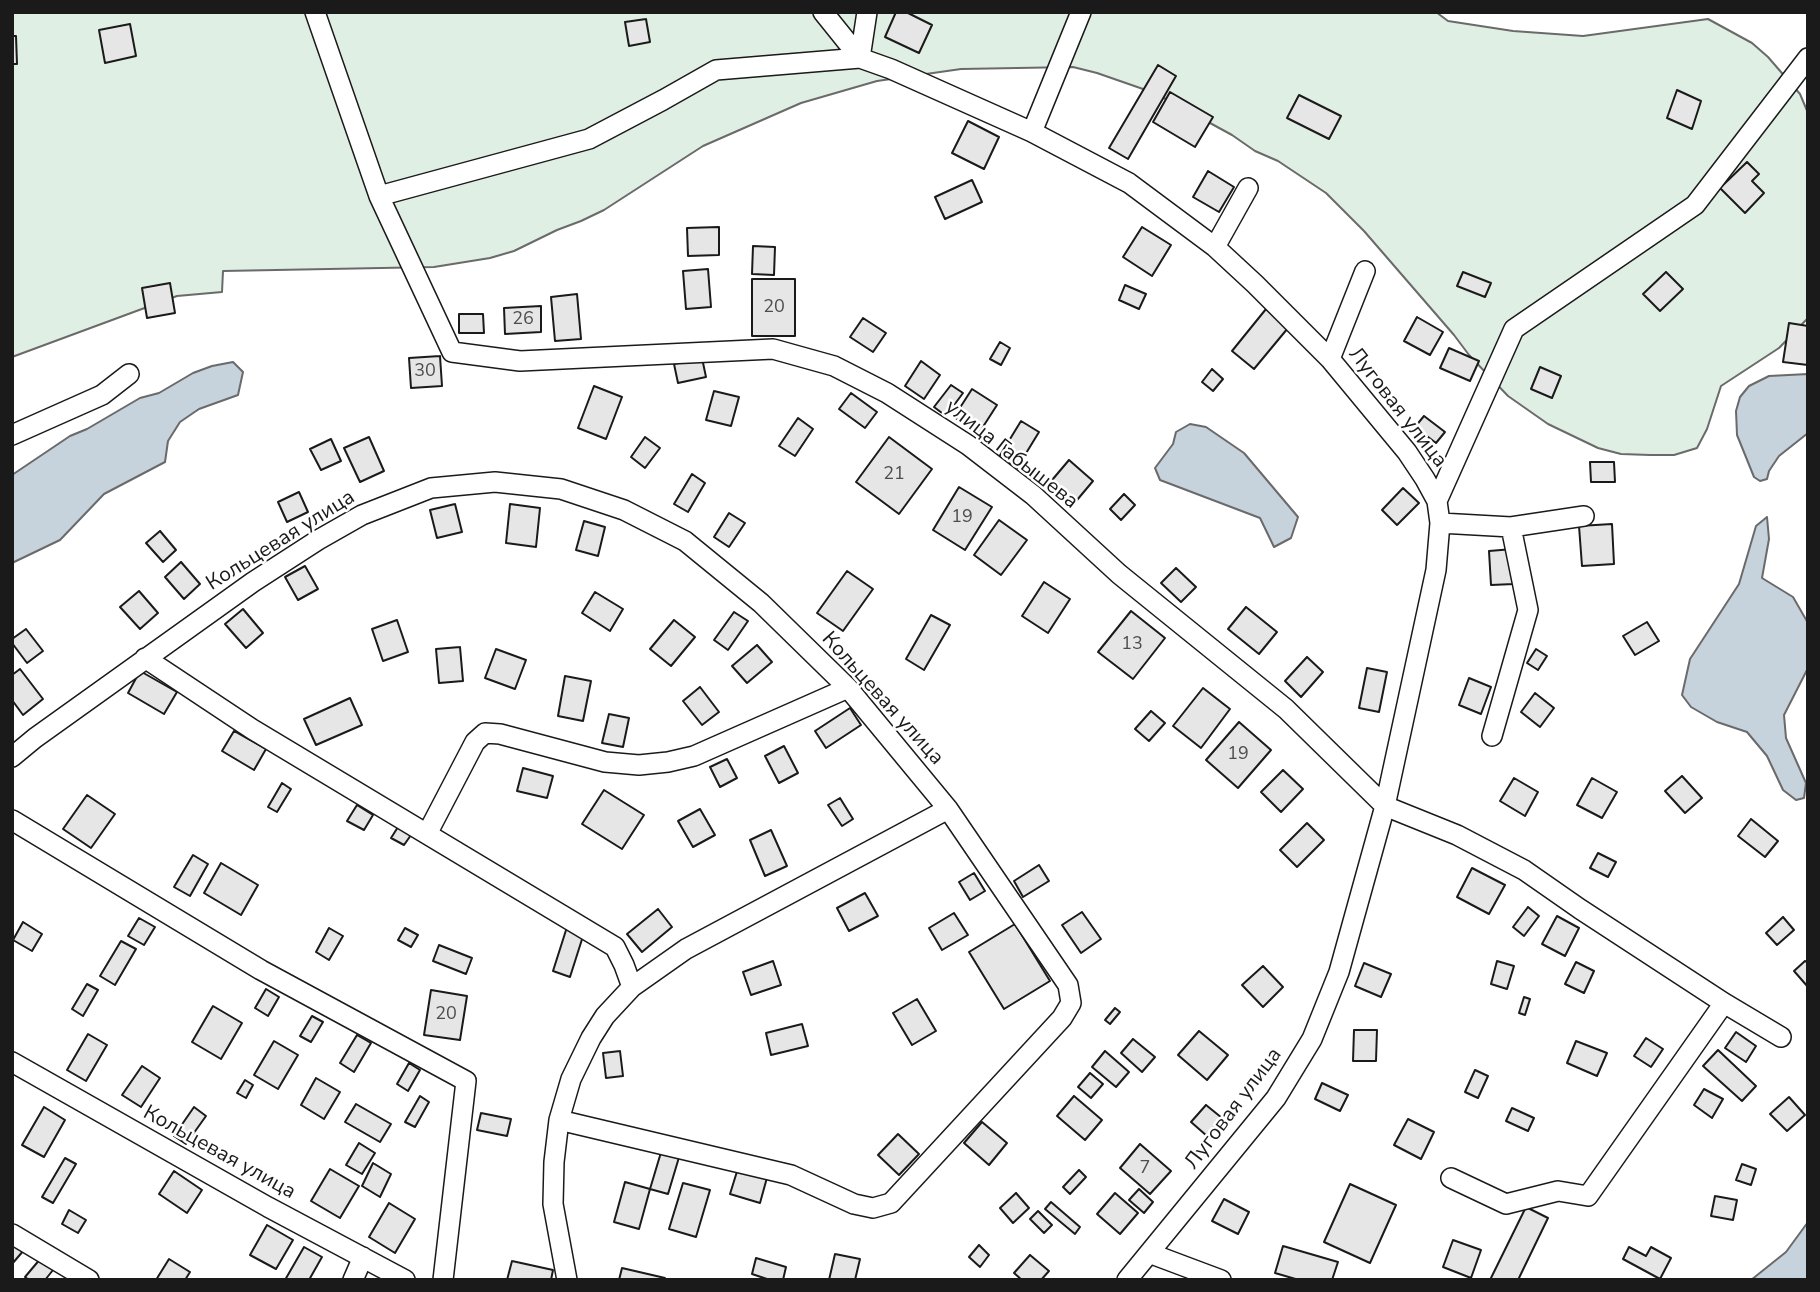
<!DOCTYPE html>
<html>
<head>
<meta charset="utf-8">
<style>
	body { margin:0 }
	#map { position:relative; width:1820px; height:1292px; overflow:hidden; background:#fff; font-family:"Nunito Sans",sans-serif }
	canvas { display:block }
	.frame { position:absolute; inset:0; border:14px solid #1a1a1a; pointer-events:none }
</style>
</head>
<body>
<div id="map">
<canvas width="1820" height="1292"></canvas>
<div class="frame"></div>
</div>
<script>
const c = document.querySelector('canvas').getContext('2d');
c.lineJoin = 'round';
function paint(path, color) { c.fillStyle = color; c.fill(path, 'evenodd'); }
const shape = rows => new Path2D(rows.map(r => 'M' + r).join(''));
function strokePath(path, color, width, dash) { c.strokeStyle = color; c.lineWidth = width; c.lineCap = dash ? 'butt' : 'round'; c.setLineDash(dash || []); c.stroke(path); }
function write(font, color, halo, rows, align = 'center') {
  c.font = font + ' "Nunito Sans",sans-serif'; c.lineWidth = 5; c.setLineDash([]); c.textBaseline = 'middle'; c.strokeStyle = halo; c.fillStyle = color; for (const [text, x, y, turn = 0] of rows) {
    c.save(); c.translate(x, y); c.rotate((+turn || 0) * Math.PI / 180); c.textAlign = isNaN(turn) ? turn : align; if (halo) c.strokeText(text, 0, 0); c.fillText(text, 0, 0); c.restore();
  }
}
const green = shape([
	[12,12,1436,12,1448,21,1513,31,1583,36,1708,19,1752,43,1768,57,1800,94,1808,113,1808,318,1779,348,1721,386,1707,429,1697,448,1674,455,1650,455,1621,454,1598,448,1548,424,1508,396,1469,355,1454,335,1364,231,1326,193,1278,161,1255,151,1232,135,1166,99,1143,89,1097,73,1073,67,961,69,877,81,801,103,703,146,604,210,581,221,557,230,514,251,490,258,434,267,223,271,222,292,177,296,12,357,12,12]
]);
const water = shape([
	[233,362,243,372,238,395,199,409,180,422,168,441,165,462,104,494,60,540,12,563,12,475,70,436,87,429,140,398,159,393,193,373,212,366,233,362],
	[1808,374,1808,433,1779,456,1769,471,1767,479,1760,481,1754,477,1737,435,1736,411,1740,397,1749,386,1769,376,1808,374],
	[1190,424,1206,427,1244,453,1298,517,1291,538,1274,547,1260,518,1160,480,1155,468,1173,444,1176,432,1190,424],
	[1767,517,1769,539,1762,578,1793,597,1808,623,1808,668,1784,715,1786,738,1806,783,1804,798,1796,800,1783,790,1767,756,1747,732,1717,722,1691,707,1682,695,1690,659,1739,584,1756,526,1767,517],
	[1808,1222,1808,1280,1751,1280,1786,1252,1808,1222]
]);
const building = shape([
	[896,12,906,12,932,25,919,53,885,37,896,12],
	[646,19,650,42,629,46,625,22,646,19],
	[130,24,136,56,105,63,99,30,130,24],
	[12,36,16,36,17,64,12,64,12,36],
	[1158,65,1176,76,1128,159,1109,148,1158,65],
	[1677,90,1701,101,1692,129,1667,118,1677,90],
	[1170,92,1213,117,1195,147,1153,122,1170,92],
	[1299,95,1341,116,1329,139,1287,118,1299,95],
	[968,121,999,137,984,169,952,153,968,121],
	[1747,162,1759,174,1752,181,1764,193,1745,213,1720,188,1747,162],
	[1208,171,1234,187,1219,212,1193,197,1208,171],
	[972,180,982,202,945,219,935,197,972,180],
	[719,227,719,255,688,256,687,228,719,227],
	[1142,227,1171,245,1152,276,1123,257,1142,227],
	[753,246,775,247,774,275,752,274,753,246],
	[708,269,711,307,686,309,683,271,708,269],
	[1463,272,1491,283,1485,297,1457,286,1463,272],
	[1666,272,1683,289,1660,311,1643,294,1666,272],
	[752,279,795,279,795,336,752,336,752,279],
	[170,283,175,313,147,318,142,288,170,283],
	[1125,285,1146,294,1139,309,1119,300,1125,285],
	[577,294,581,339,555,341,551,297,577,294],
	[541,306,541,332,505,334,504,308,541,306],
	[1266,309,1288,328,1254,369,1232,351,1266,309],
	[459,314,483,314,484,333,459,333,459,314],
	[1417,317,1443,332,1430,355,1404,341,1417,317],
	[863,318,886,333,873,352,850,337,863,318],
	[1789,323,1808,326,1808,365,1783,362,1789,323],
	[1000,342,1010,348,1001,365,990,359,1000,342],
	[1449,348,1479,361,1470,381,1440,368,1449,348],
	[440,356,442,386,411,388,409,358,440,356],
	[702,358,706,377,678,383,674,364,702,358],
	[921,361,940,375,924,399,905,386,921,361],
	[1540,367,1561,376,1552,398,1531,389,1540,367],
	[1212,369,1223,379,1213,391,1202,382,1212,369],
	[951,385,963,393,946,416,934,407,951,385],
	[594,386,622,397,606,439,578,428,594,386],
	[972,389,997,405,979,433,954,417,972,389],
	[714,391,739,397,731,426,706,420,714,391],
	[851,393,877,412,865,428,839,409,851,393],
	[1424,416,1445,432,1436,443,1415,427,1424,416],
	[798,418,813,429,795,456,779,446,798,418],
	[1021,421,1039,432,1017,468,999,457,1021,421],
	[369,437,384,471,360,482,344,448,369,437],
	[645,437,660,448,645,468,631,457,645,437],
	[889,437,932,469,899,514,856,482,889,437],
	[331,439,341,461,321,470,310,449,331,439],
	[1069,460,1093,481,1072,506,1047,486,1069,460],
	[1590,462,1614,462,1615,482,1591,482,1590,462],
	[692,474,705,483,688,512,674,504,692,474],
	[959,487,992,507,965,550,933,530,959,487],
	[1403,488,1419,503,1397,525,1382,510,1403,488],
	[299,492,308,512,287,522,278,502,299,492],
	[1124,494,1135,505,1121,520,1110,509,1124,494],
	[455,504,462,532,437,538,430,510,455,504],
	[510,504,540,508,536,547,506,543,510,504],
	[729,513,745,523,729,547,714,537,729,513],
	[999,520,1027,540,1001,575,974,555,999,520],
	[584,521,605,527,598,556,576,550,584,521],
	[1612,524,1614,564,1582,566,1579,526,1612,524],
	[160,531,176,550,163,562,146,543,160,531],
	[1513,549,1514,584,1491,585,1489,551,1513,549],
	[181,562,200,584,184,599,165,577,181,562],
	[305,566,318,589,298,600,285,577,305,566],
	[1176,568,1196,587,1181,602,1161,583,1176,568],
	[847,571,873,589,843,631,817,613,847,571],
	[1044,582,1070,599,1048,633,1022,616,1044,582],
	[139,591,158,613,140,629,120,607,139,591],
	[595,592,623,609,610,631,582,613,595,592],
	[1246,607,1277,632,1259,654,1228,629,1246,607],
	[243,609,263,633,246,648,225,624,243,609],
	[1131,611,1165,638,1133,679,1098,652,1131,611],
	[734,612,748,621,728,650,714,640,734,612],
	[931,615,950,625,924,670,906,659,931,615],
	[397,620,408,652,383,661,372,629,397,620],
	[674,620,695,637,671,666,650,649,674,620],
	[1647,622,1659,641,1635,655,1623,636,1647,622],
	[26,629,43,651,27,663,12,643,12,639,26,629],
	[757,645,772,662,747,683,732,666,757,645],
	[460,647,463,681,439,683,436,649,460,647],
	[496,649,526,660,515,689,485,678,496,649],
	[1536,649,1547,656,1538,670,1527,663,1536,649],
	[1307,657,1323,672,1301,697,1285,681,1307,657],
	[1367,668,1387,672,1379,712,1359,708,1367,668],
	[20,669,43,699,23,715,12,700,12,675,20,669],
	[140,671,177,692,164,714,128,693,140,671],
	[565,676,591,681,583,721,558,716,565,676],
	[1469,678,1491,687,1481,714,1459,705,1469,678],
	[700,687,719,712,702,725,683,701,700,687],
	[1203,688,1230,709,1201,748,1173,726,1203,688],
	[1535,693,1554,708,1540,727,1521,712,1535,693],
	[350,698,362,725,316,745,304,719,350,698],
	[850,708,861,725,826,748,815,731,850,708],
	[1151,711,1165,723,1149,741,1135,729,1151,711],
	[609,714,629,718,623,747,602,743,609,714],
	[1239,722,1271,750,1238,788,1206,760,1239,722],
	[234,731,266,749,254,770,222,751,234,731],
	[784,746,798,773,779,783,765,756,784,746],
	[727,759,737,778,720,787,710,767,727,759],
	[523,768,553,776,547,798,517,791,523,768],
	[1283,770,1303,789,1281,812,1261,792,1283,770],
	[1682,776,1702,798,1685,813,1665,791,1682,776],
	[1514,778,1538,792,1525,816,1500,801,1514,778],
	[1592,778,1617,792,1602,818,1577,805,1592,778],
	[282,783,291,789,277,812,268,807,282,783],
	[604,790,644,815,622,849,582,824,604,790],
	[87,795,115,814,91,848,63,829,87,795],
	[840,798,853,819,842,826,828,805,840,798],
	[357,805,373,815,364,830,347,821,357,805],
	[700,809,715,835,693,847,678,821,700,809],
	[1751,819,1778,841,1765,857,1738,836,1751,819],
	[1307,823,1324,840,1297,867,1280,850,1307,823],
	[398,827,411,835,404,845,391,838,398,827],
	[771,830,787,866,765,876,750,840,771,830],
	[1598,853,1616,862,1608,877,1590,868,1598,853],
	[193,855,208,864,190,896,174,887,193,855],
	[221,863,258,885,241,915,204,893,221,863],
	[1039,865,1049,881,1023,897,1014,881,1039,865],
	[1472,868,1505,885,1489,914,1457,897,1472,868],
	[974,873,985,891,970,900,959,882,974,873],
	[865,893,878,916,849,931,837,908,865,893],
	[1528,907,1539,916,1524,936,1513,927,1528,907],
	[658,909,672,927,642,952,627,934,658,909],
	[1082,912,1101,939,1081,953,1062,925,1082,912],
	[954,913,968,935,942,950,929,928,954,913],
	[1557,916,1579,928,1565,956,1542,944,1557,916],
	[1783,917,1794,930,1777,945,1766,933,1783,917],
	[139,918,155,927,144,945,128,936,139,918],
	[23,922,42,934,32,951,13,940,23,922],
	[1015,924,1050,981,1004,1009,969,952,1015,924],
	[567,927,584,933,570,977,553,971,567,927],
	[329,928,343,936,329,960,316,952,329,928],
	[405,928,418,935,411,947,398,940,405,928],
	[121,941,136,949,115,985,100,976,121,941],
	[439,945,472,958,466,974,433,961,439,945],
	[773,961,781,985,751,995,743,972,773,961],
	[1497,961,1514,966,1507,989,1491,984,1497,961],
	[1805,961,1808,963,1808,987,1794,971,1805,961],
	[1576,962,1594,971,1584,993,1565,984,1576,962],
	[1364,963,1391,974,1381,997,1355,986,1364,963],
	[1263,966,1283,987,1263,1007,1242,985,1263,966],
	[87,984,98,990,83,1016,72,1009,87,984],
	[266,989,279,997,268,1016,255,1008,266,989],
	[431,990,467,996,460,1040,424,1035,431,990],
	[1524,997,1530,999,1525,1015,1519,1013,1524,997],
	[917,999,936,1031,912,1045,893,1013,917,999],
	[213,1006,242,1023,221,1059,192,1042,213,1006],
	[1115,1008,1120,1012,1110,1024,1105,1020,1115,1008],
	[312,1016,323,1022,311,1042,300,1036,312,1016],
	[802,1024,808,1046,771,1055,766,1033,802,1024],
	[1354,1030,1377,1030,1376,1061,1353,1061,1354,1030],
	[1199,1031,1228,1055,1207,1080,1178,1055,1199,1031],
	[1736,1032,1756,1046,1746,1062,1725,1048,1736,1032],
	[88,1034,107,1045,86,1081,67,1070,88,1034],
	[357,1035,371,1043,354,1072,340,1063,357,1035],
	[1646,1038,1663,1049,1651,1067,1634,1056,1646,1038],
	[1133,1039,1155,1057,1142,1072,1121,1053,1133,1039],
	[274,1041,298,1055,278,1089,254,1075,274,1041],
	[1576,1041,1607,1053,1597,1076,1567,1063,1576,1041],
	[1718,1050,1756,1086,1742,1101,1703,1066,1718,1050],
	[620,1051,623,1076,606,1078,603,1053,620,1051],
	[1105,1051,1129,1072,1116,1087,1092,1067,1105,1051],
	[409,1063,420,1070,408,1091,397,1084,409,1063],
	[142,1066,160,1078,141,1107,122,1095,142,1066],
	[1475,1070,1488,1076,1478,1098,1465,1092,1475,1070],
	[1090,1073,1103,1084,1091,1098,1078,1087,1090,1073],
	[316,1078,340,1092,324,1119,301,1105,316,1078],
	[245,1080,253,1085,246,1098,237,1093,245,1080],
	[1322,1083,1348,1095,1340,1111,1315,1099,1322,1083],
	[1704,1089,1723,1099,1712,1118,1694,1105,1704,1089],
	[420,1096,429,1102,415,1127,405,1122,420,1096],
	[1074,1096,1102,1120,1085,1140,1057,1116,1074,1096],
	[1789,1097,1805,1115,1787,1131,1770,1114,1789,1097],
	[356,1104,391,1124,380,1142,345,1122,356,1104],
	[1206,1105,1222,1118,1207,1136,1191,1122,1206,1105],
	[44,1107,65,1120,44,1157,22,1145,44,1107],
	[194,1107,206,1116,186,1144,174,1136,194,1107],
	[1512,1108,1534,1118,1528,1131,1506,1121,1512,1108],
	[481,1113,511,1119,507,1136,477,1130,481,1113],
	[1408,1119,1434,1132,1421,1159,1394,1145,1408,1119],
	[982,1122,1007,1143,989,1165,964,1143,982,1122],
	[898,1134,919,1154,899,1175,878,1155,898,1134],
	[359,1143,375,1153,362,1174,346,1165,359,1143],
	[1140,1144,1171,1171,1150,1194,1120,1168,1140,1144],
	[662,1149,680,1154,668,1194,650,1189,662,1149],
	[65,1158,76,1164,53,1203,42,1197,65,1158],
	[373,1163,391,1174,380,1197,362,1186,373,1163],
	[1742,1164,1756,1169,1751,1185,1736,1180,1742,1164],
	[739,1165,768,1174,760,1203,730,1194,739,1165],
	[330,1169,359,1186,340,1218,311,1201,330,1169],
	[1079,1170,1086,1177,1070,1194,1063,1187,1079,1170],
	[174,1171,202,1190,187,1213,159,1194,174,1171],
	[625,1182,650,1189,639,1229,614,1222,625,1182],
	[683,1183,710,1190,696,1237,669,1229,683,1183],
	[1350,1184,1396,1205,1370,1263,1324,1242,1350,1184],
	[1139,1189,1153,1202,1144,1213,1129,1200,1139,1189],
	[1016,1193,1029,1208,1013,1223,1000,1208,1016,1193],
	[1115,1193,1138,1213,1120,1234,1097,1214,1115,1193],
	[1715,1196,1737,1200,1733,1220,1711,1216,1715,1196],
	[1224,1199,1249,1212,1238,1234,1212,1221,1224,1199],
	[1051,1202,1080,1227,1075,1234,1045,1209,1051,1202],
	[389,1203,415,1219,395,1253,369,1237,389,1203],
	[1526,1207,1548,1218,1518,1280,1490,1280,1526,1207],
	[69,1210,86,1220,78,1233,62,1224,69,1210],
	[1038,1211,1052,1225,1044,1233,1030,1219,1038,1211],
	[267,1225,293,1240,276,1269,250,1255,267,1225],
	[1453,1240,1481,1250,1471,1278,1443,1267,1453,1240],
	[12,1241,24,1250,12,1264,12,1241],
	[979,1245,989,1255,980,1267,969,1257,979,1245],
	[1283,1246,1338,1262,1332,1280,1299,1280,1275,1273,1283,1246],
	[304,1247,322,1257,309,1280,285,1280,304,1247],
	[1629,1247,1646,1256,1651,1247,1671,1258,1660,1279,1623,1259,1629,1247],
	[835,1254,860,1259,855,1280,829,1280,835,1254],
	[1030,1255,1049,1271,1041,1280,1022,1280,1014,1273,1030,1255],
	[41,1258,53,1270,45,1280,29,1280,25,1277,41,1258],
	[756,1258,786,1267,783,1280,770,1280,752,1274,756,1258],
	[169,1259,190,1272,185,1280,156,1280,169,1259],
	[512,1261,553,1270,551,1280,507,1280,512,1261],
	[622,1268,665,1278,664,1280,619,1280,622,1268]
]);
const minor = shape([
	[315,12,379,196,452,352,520,361,773,349,834,366,887,393,968,445,1033,495,1119,574,1286,709,1385,806,1457,835,1524,870,1580,909,1724,1003,1781,1037],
	[823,12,860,58],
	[860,58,867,12],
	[1032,132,1081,12],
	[379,196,589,139,663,100,716,70,860,58,891,69,1032,132,1129,183,1215,247,1255,284,1330,359,1407,452,1425,479,1437,501,1440,523,1436,570,1385,806,1339,972,1312,1039,1276,1098,1127,1280],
	[1215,247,1248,188],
	[1330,359,1365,271],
	[12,435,102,395,129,374],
	[1437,501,1514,329,1695,205,1808,58],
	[1440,523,1511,527,1528,610,1492,736],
	[1511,527,1584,516],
	[145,658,252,729,615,947,624,965,632,987],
	[12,757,35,738,253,582,318,540,362,515,431,488,495,482,561,489,624,510,685,541,761,603,848,688,948,809,1068,985,1071,1003,1062,1018,891,1203,873,1208,854,1204,791,1175,559,1120],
	[12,820,261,970,466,1081,443,1280],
	[427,834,475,742,485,733,500,734,605,762,639,765,668,762,694,756,848,688],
	[12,1062,268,1207,405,1280],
	[1451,1178,1506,1204,1558,1191,1588,1196,1724,1003],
	[12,1234,89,1280],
	[1149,1253,1221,1280],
	[353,1280,363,1257],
	[567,1280,553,1204,554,1162,559,1120,571,1079,591,1038,605,1016,632,987,686,949,948,809]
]);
const numberNames = [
	["20",774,308],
	["26",523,320],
	["30",425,372],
	["21",894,475],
	["19",962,518],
	["13",1132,645],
	["19",1238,755],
	["20",446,1015],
	["7",1145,1169]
];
const streetNames = [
	["Луговая улица",1397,408,52],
	["улица Габышева",1011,455,38],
	["Кольцевая улица",281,541,-32],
	["Кольцевая улица",882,699,48],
	["Луговая улица",1234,1109,-53],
	["Кольцевая улица",219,1153,29]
];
paint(green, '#e0efe3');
strokePath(green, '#6a6a6a', 2);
paint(water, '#c6d2dc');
strokePath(water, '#6a6a6a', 2);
paint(building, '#e6e6e6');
strokePath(building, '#1a1a1a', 2);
strokePath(minor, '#1a1a1a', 22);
strokePath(minor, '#fff', 19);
write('18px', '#4d4d4d', null, numberNames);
write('21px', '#1a1a1a', '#fff', streetNames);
</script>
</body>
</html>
